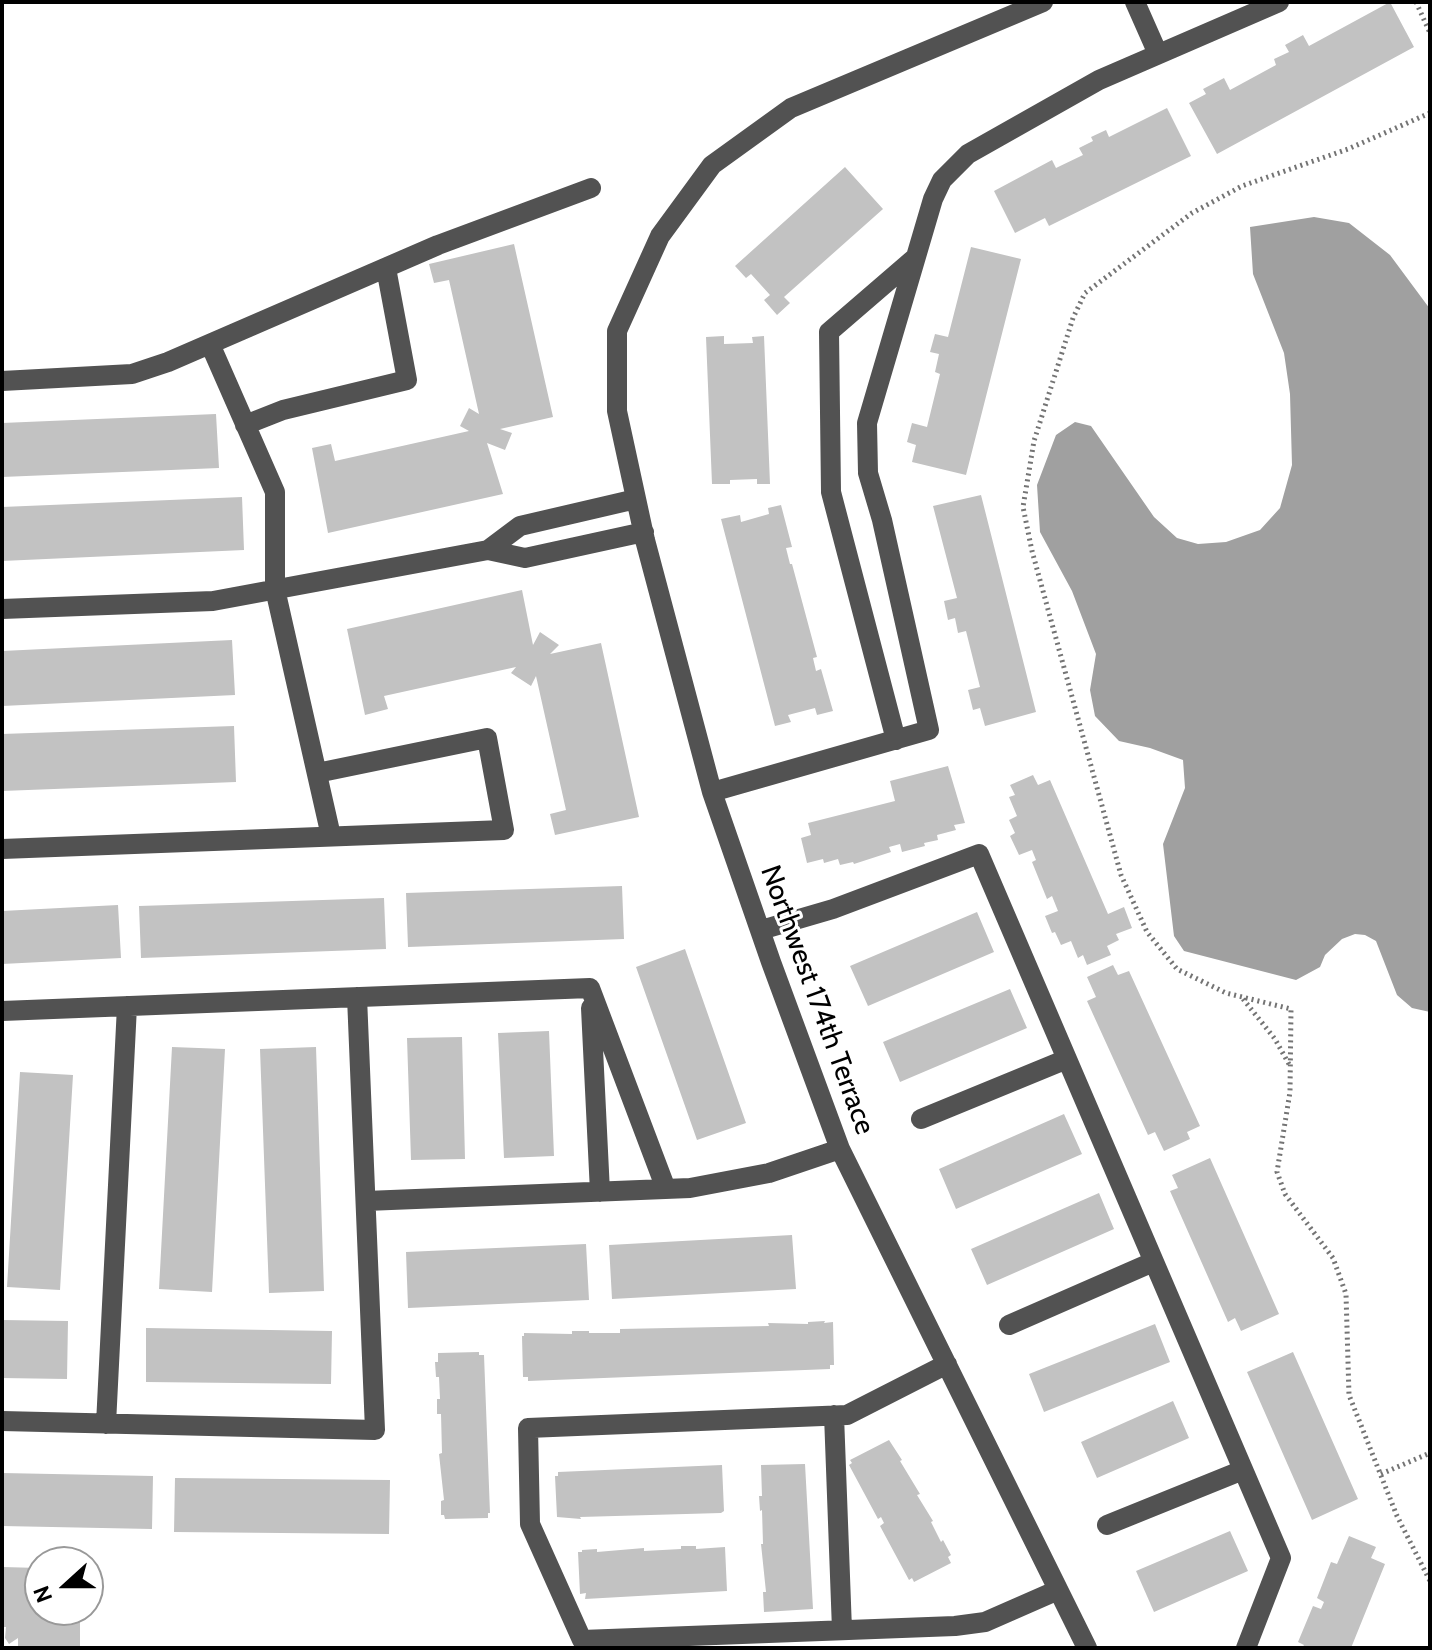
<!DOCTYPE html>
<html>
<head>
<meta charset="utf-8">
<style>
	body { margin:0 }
	#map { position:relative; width:1432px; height:1650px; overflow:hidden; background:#fff; font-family:Cabin,sans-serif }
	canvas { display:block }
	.frame { position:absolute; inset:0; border:4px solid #000; pointer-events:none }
	.north { position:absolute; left:24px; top:1546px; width:80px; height:80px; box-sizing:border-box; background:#fff; border:2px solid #999; border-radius:50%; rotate:249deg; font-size:22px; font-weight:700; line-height:32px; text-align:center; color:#000 }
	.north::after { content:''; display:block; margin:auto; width:28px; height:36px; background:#000; clip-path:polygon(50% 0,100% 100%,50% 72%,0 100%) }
</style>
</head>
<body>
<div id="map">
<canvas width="1432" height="1650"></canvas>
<div class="frame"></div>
<div class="north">N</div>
</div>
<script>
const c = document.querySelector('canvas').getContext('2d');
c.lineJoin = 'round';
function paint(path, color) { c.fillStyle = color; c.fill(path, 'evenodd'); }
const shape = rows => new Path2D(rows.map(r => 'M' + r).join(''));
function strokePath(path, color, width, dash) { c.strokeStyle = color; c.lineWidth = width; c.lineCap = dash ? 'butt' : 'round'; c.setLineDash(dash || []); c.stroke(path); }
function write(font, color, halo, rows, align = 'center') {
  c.font = font + ' Cabin,sans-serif'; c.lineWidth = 6; c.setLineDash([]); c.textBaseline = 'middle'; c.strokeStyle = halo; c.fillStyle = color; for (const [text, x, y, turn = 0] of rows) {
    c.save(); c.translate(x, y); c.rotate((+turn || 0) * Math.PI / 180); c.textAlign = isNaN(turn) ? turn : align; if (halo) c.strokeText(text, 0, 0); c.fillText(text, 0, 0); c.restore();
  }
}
const water = shape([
	[1314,217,1349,223,1390,255,1430,309,1430,1012,1412,1008,1397,995,1376,941,1365,935,1355,934,1342,939,1325,955,1320,967,1296,980,1184,951,1174,936,1163,844,1185,788,1183,760,1150,748,1119,741,1095,716,1090,690,1096,654,1072,591,1040,532,1037,485,1056,435,1075,422,1091,426,1154,517,1177,538,1198,544,1226,542,1260,530,1280,508,1292,465,1290,394,1284,353,1253,274,1250,227]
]);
const building = shape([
	[1390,2,1414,47,1217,154,1189,103,1206,94,1203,89,1224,78,1230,90,1276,65,1274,59,1289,52,1285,45,1303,35,1309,46],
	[1167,108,1191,156,1049,226,1045,218,1015,233,994,191,1052,160,1056,168,1083,155,1079,148,1093,141,1091,137,1106,130,1109,137],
	[845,167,883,209,784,297,790,303,777,315,764,300,770,295,751,274,746,278,735,266],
	[514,244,553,417,500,429,512,433,505,450,487,443,503,494,328,533,312,448,331,444,335,461,469,431,460,426,469,408,479,414,449,280,434,283,429,264],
	[971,247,1021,259,966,475,912,462,916,445,907,442,912,423,927,427,940,374,935,372,939,354,930,352,935,334,948,337],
	[724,336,724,344,753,343,752,337,764,336,770,484,757,484,757,479,730,480,730,484,712,484,706,337],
	[216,414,219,468,2,477,2,423],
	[981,495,1036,712,985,726,980,708,973,710,968,690,980,687,966,631,958,633,955,618,948,620,944,601,957,598,933,506],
	[242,497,244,550,2,561,2,507],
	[781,505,792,547,786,548,790,564,792,564,817,657,813,658,816,671,821,669,833,711,817,715,815,708,788,715,791,722,775,726,721,519,740,515,741,522,769,514,768,508],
	[522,590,533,645,540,632,559,645,550,654,601,643,639,817,555,835,550,814,566,810,536,676,531,686,511,673,516,667,384,696,388,709,365,715,347,629],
	[232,640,235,695,2,706,2,651],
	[234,726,236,782,2,791,2,734],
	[948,766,965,823,954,825,956,830,937,835,938,840,924,843,925,846,902,852,900,844,889,847,891,852,854,864,853,862,840,865,838,859,824,863,823,859,807,863,801,838,811,835,808,823,895,801,890,781],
	[1033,775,1038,785,1050,780,1108,914,1124,907,1132,928,1116,934,1119,940,1107,946,1111,955,1087,965,1083,955,1078,958,1071,941,1061,945,1055,932,1052,933,1045,916,1058,911,1052,896,1047,899,1032,862,1036,860,1032,850,1019,855,1010,836,1015,833,1009,820,1017,816,1009,797,1015,795,1010,785],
	[622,886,624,939,408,947,406,893],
	[384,898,386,949,141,958,139,906],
	[118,905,121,958,2,964,2,911],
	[977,912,994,952,868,1006,850,966],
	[685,949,746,1123,697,1140,636,967],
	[1113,965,1118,975,1129,971,1200,1126,1187,1132,1190,1139,1164,1151,1155,1132,1148,1135,1087,1001,1096,997,1087,977],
	[1010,989,1027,1028,900,1082,883,1042],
	[549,1031,554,1156,504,1158,498,1033],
	[462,1037,465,1159,411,1160,407,1038],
	[172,1047,225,1049,212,1292,159,1289],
	[316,1047,324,1291,269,1293,260,1049],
	[20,1072,73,1075,60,1290,7,1287],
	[1064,1114,1082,1154,956,1209,939,1169],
	[1210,1158,1279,1314,1241,1331,1235,1318,1228,1322,1170,1191,1178,1188,1172,1175],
	[1099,1193,1114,1229,987,1285,971,1249],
	[792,1235,796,1289,612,1299,609,1245],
	[586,1244,589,1300,408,1308,406,1252],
	[2,1320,68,1321,67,1379,2,1378],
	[825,1321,824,1323,833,1322,834,1365,830,1365,830,1369,528,1381,528,1377,523,1377,522,1336,524,1336,524,1333,572,1334,572,1331,589,1331,589,1333,620,1333,620,1329,769,1326,768,1323,808,1324,808,1322],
	[1155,1324,1170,1362,1044,1412,1029,1374],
	[146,1328,332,1331,331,1384,146,1382],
	[479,1352,479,1355,484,1355,490,1513,488,1513,488,1518,445,1519,444,1515,441,1515,441,1501,444,1500,439,1454,442,1453,441,1414,437,1414,437,1399,440,1399,439,1377,436,1377,435,1362,438,1362,438,1353],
	[1293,1352,1358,1499,1312,1520,1247,1372],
	[1173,1401,1189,1438,1097,1478,1081,1442],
	[889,1440,902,1460,900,1461,920,1494,917,1495,933,1521,931,1522,941,1542,943,1540,951,1555,948,1557,951,1563,914,1582,912,1578,909,1580,880,1526,884,1523,881,1517,878,1519,849,1465,852,1463,850,1460],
	[805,1464,813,1609,764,1612,763,1592,766,1592,761,1544,763,1544,762,1510,760,1511,759,1496,762,1496,761,1465],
	[722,1465,724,1511,721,1513,580,1517,581,1519,557,1517,555,1476,558,1476,558,1472],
	[2,1473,153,1476,152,1529,2,1526],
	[175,1478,390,1480,389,1534,174,1532],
	[1230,1531,1248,1571,1154,1612,1136,1571],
	[1349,1536,1376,1547,1371,1558,1385,1564,1351,1648,1302,1648,1304,1645,1298,1642,1313,1606,1321,1609,1324,1602,1317,1598,1331,1562,1337,1564],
	[681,1546,696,1546,696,1549,725,1547,727,1591,585,1599,586,1593,580,1594,578,1552,582,1552,582,1550,597,1549,597,1552,644,1548,644,1551,681,1549],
	[2,1567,40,1568,40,1610,80,1610,80,1648,18,1648,18,1638,9,1644,5,1638,6,1627,2,1627]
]);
const path = shape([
	[1416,2,1430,33],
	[1430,113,1348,149,1242,186,1192,213,1085,293,1073,318,1034,441,1023,507,1032,551,1121,875,1147,932,1177,969,1226,993,1291,1009,1290,1092,1277,1172,1285,1194,1333,1258,1346,1294,1349,1395,1397,1516,1430,1581],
	[1243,999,1275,1039,1290,1066],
	[1381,1474,1430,1453]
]);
const minor = shape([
	[1043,2,791,108,712,165,660,236,617,331,617,411,645,540,712,792,771,962,840,1149,1087,1648],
	[1135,2,1158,54],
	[210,344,275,492,275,589,331,836],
	[2,381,132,374,168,362,438,245,591,188],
	[245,425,283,410,407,380,386,268],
	[488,550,520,526,636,499],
	[2,609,213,601,488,550,525,558,644,532],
	[896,740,831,492,829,332,916,257],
	[712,792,929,730,882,520,868,473,867,423,933,199,942,180,968,154,1099,80,1279,2],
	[2,849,504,830,487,738,317,773],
	[761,930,833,909,979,854,1281,1558,1246,1648],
	[590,988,666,1189],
	[591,1008,600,1192],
	[2,1011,590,988],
	[921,1119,1067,1059],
	[366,1201,690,1188,769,1173,840,1149],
	[1009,1325,1153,1262],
	[947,1364,847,1415,528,1428,530,1524,582,1640,955,1626,985,1622,1058,1590],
	[834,1415,842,1630],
	[2,1421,375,1430,357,997],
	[106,1424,127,1006],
	[1107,1525,1243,1470]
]);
const streetNames = [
	["Northwest 174th Terrace",817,1000,70]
];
paint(water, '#a0a0a0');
paint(building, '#c2c2c2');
strokePath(path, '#747474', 5, [2, 4]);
strokePath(minor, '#525252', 20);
write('28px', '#000', '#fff', streetNames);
</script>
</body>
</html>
